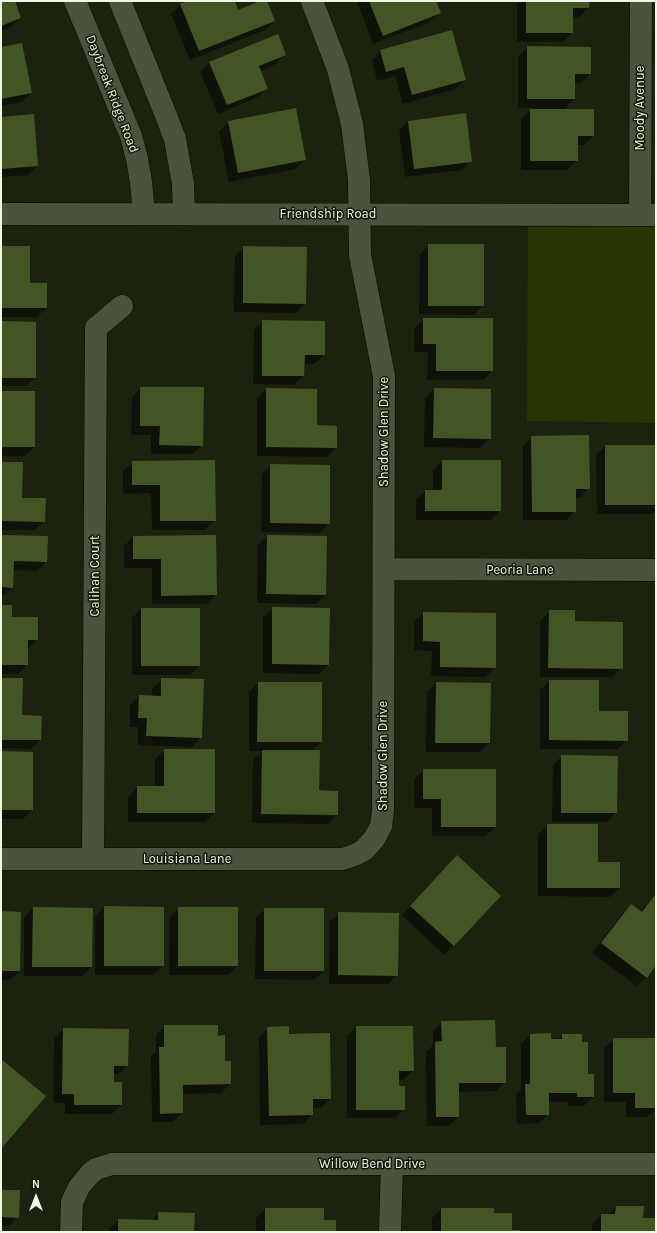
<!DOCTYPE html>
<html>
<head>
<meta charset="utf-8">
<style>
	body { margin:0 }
	#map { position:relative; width:657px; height:1233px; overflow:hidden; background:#1b230f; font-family:Karla,sans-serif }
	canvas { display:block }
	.frame { position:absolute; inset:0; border:2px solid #f0f5e8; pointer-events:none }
	.north { position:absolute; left:16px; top:1177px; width:40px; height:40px; -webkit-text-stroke:3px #121907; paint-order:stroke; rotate:0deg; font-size:11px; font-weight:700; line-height:16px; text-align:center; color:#f0f5e8 }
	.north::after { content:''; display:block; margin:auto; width:14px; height:18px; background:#f0f5e8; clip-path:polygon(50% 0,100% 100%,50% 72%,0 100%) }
</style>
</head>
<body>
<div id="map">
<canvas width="657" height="1233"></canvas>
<div class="frame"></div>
<div class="north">N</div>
</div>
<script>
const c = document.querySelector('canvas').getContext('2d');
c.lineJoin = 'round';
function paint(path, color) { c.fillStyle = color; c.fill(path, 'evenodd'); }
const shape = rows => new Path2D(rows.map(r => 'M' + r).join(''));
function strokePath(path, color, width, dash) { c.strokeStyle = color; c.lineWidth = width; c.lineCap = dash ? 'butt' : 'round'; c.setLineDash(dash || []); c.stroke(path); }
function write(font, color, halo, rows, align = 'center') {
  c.font = font + ' Karla,sans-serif'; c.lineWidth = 3; c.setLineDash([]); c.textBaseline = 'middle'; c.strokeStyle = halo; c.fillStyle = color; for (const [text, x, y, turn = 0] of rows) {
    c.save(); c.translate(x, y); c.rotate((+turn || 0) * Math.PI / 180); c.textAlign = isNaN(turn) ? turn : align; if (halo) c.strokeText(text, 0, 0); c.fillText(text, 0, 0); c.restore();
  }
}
const green = shape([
	[656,226,656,423,527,421,528,227]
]);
const shadow = shape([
	[1,1,14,1,20,18,11,27,1,31],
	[191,1,234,1,238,11,263,1,266,1,274,21,265,30,190,60,171,14,180,5],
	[357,1,435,1,439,13,430,22,373,44],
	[517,1,588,1,588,8,579,17,572,17,572,33,563,42,517,42],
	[277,35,285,55,276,64,260,71,267,88,258,97,218,114,200,72,209,63],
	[528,47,590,74,581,83,574,83,574,99,563,110,593,136,584,145,577,145,577,161,567,170,521,170,521,119,532,108,518,108,518,56],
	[1,48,31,93,22,102,1,106],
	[381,51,465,80,456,89,403,104,395,76,377,81,372,60],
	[1,118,37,166,28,175,1,177],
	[408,121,471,161,461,170,405,177,399,131],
	[229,122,305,160,296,169,229,182,219,131],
	[429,245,483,305,474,315,419,314,420,254],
	[1,247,46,308,37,317,1,317],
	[244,247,305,303,296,313,234,312,235,256],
	[424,319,492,371,483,380,427,380,428,352,414,352,414,328],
	[263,321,324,322,324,355,314,364,304,364,303,376,294,385,253,384,254,330],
	[1,322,35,377,26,386,1,386],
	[141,388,202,445,192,454,151,454,151,435,131,435,132,397],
	[266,389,316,426,336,448,327,457,257,456,257,398],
	[434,389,490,438,480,448,424,447,425,398],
	[1,392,34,447,25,456,1,456],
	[532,437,589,488,580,498,575,498,575,511,566,520,523,520,523,446],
	[606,446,656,446,656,510,653,514,597,514,596,455],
	[442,461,500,511,491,520,416,520,416,500,425,491,433,491,433,470],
	[133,462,215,520,205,530,152,530,151,493,123,494,123,471],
	[1,463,21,499,44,521,35,530,1,530],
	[271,465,329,524,319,533,261,532,262,474],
	[1,536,46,562,37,571,13,570,12,587,3,596,1,596],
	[267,536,326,537,325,595,316,604,257,603,258,545],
	[133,537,216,595,206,604,152,604,152,568,124,568,124,546],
	[1,606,11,618,37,640,27,650,27,665,18,674,1,674],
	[273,608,328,665,319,674,263,673,263,617],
	[141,609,199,609,199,666,190,675,132,675,132,618],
	[549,612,574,622,622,668,612,677,540,677,540,621],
	[423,613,495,668,485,677,431,676,432,651,414,650,414,622],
	[1,679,21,716,40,740,31,749,1,748],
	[162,679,201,737,192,747,138,745,138,727,130,727,130,705,139,696,152,697,152,689],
	[550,681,627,740,618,749,540,749,540,690],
	[258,683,321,742,311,751,318,791,337,814,328,824,252,823,253,760,262,751,249,751,249,692],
	[436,683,490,684,489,743,480,752,426,752,427,692],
	[164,750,214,750,214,813,205,822,128,822,128,797,138,787,155,787,155,760],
	[1,752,32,810,23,819,1,819],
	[562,756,616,813,607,822,552,822,553,765],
	[424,770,495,827,485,836,432,836,432,808,414,808,414,779],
	[547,825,597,863,620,888,610,897,538,896,538,835],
	[448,866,500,896,444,955,402,915],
	[655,896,656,964,646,977,637,986,592,953,622,914,631,905,641,912],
	[104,907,163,966,153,975,95,975,95,917],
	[33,908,91,967,82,976,24,976,24,918],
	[179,908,237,908,237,966,228,975,169,975,170,917],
	[265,909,323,971,314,980,255,979,256,918],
	[1,912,19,971,10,980,1,980],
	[339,913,397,975,388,984,329,984,330,922],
	[442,1022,495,1048,505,1082,496,1091,458,1092,458,1117,449,1126,427,1126,426,1052,433,1045,433,1031],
	[165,1026,217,1037,230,1084,221,1093,182,1094,182,1113,173,1122,152,1122,151,1057,156,1052,156,1035],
	[356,1027,413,1071,403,1080,398,1080,404,1109,395,1118,347,1118,347,1036],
	[268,1028,288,1035,329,1034,330,1099,321,1108,312,1108,312,1114,303,1124,260,1125,259,1037],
	[63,1029,127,1065,118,1074,113,1074,113,1083,121,1105,112,1114,65,1114,65,1103,53,1103,54,1039],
	[530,1035,550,1040,557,1040,562,1035,581,1043,587,1075,593,1097,584,1106,568,1106,568,1102,548,1102,548,1114,539,1123,517,1124,516,1094,521,1089,521,1044],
	[614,1039,656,1039,656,1108,647,1117,626,1117,626,1102,604,1102,604,1048],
	[1,1191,18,1217,9,1226,1,1226],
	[616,1207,642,1219,654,1232,592,1232,592,1224,602,1215,608,1215],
	[265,1209,323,1221,335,1232,256,1232,256,1218],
	[441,1209,493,1214,511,1231,519,1231,519,1232,432,1232,432,1218],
	[158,1213,193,1232,109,1232,109,1229,118,1220,151,1221]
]);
const building = shape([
	[1,1,15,1,21,18,1,26],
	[188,1,235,1,238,10,260,1,267,1,275,21,199,51,180,4],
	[369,1,436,1,441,13,383,36],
	[526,1,590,1,589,8,573,8,573,33,526,33],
	[452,30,466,80,412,95,404,67,386,72,380,50],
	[278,34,286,55,259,66,268,89,227,105,209,62],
	[22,43,32,93,1,99,1,47],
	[527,46,591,47,591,74,575,74,575,99,527,99],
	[296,108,306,160,238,173,228,121],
	[530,109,594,109,594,136,578,136,578,161,530,161],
	[466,113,472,162,414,169,408,121],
	[34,114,38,166,1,169,1,117],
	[428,244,484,244,484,306,428,306],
	[1,246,30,246,30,283,47,283,47,308,1,308],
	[243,246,307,247,306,304,243,303],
	[423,318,493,318,493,371,436,371,436,344,423,344],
	[262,320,325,321,325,355,305,355,304,376,262,376],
	[1,321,36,322,36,378,1,378],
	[140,387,204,387,203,446,159,445,160,426,140,426],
	[266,388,317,389,317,425,337,426,337,448,266,447],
	[434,388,491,389,491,439,433,438],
	[1,391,35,391,35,447,1,447],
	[589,435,590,489,576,489,576,512,532,512,531,436],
	[605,445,656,445,656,505,605,505],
	[215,460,216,521,160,521,160,485,132,485,132,461],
	[442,460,501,460,501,511,425,511,425,490,442,490],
	[1,462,23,462,22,498,46,498,45,522,1,521],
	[270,464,330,465,330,524,270,523],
	[1,535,48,536,47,562,14,561,13,588,1,587],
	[216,535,217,595,161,596,161,559,133,559,133,536],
	[267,535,327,536,326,595,266,594],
	[1,605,12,605,12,617,38,617,38,640,28,640,28,665,1,665],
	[272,607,330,608,329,665,272,664],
	[141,608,200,608,200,666,141,666],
	[549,610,575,610,575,621,623,622,623,669,548,668],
	[423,612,496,613,496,668,440,667,440,642,423,641],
	[1,678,23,678,22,715,42,716,41,740,1,740],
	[161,678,204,679,202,738,146,736,147,718,138,718,139,695,161,696],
	[549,680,599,680,599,711,628,711,628,741,549,740],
	[258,682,322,682,322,742,257,742],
	[436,682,491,683,490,743,435,743],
	[164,749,215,749,215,813,137,813,137,786,164,786],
	[262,750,320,750,319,790,338,791,338,815,261,814],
	[1,751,33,752,33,810,1,810],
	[561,755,618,756,617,813,561,813],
	[423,769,496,769,496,827,441,827,441,799,423,799],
	[547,824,598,824,598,862,620,862,620,888,547,888],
	[457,855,501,896,454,946,410,906],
	[655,895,656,965,647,978,601,943,631,904,642,912],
	[104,906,164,907,164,966,104,966],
	[33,907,93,908,92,967,32,967],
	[178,907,238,907,238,966,178,966],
	[264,908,324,908,324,971,264,971],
	[1,911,21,912,20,971,1,971],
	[338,912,399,913,398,976,338,975],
	[495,1020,496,1047,506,1047,506,1083,459,1083,459,1117,436,1117,435,1042,442,1041,441,1021],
	[164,1025,218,1025,218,1036,225,1035,225,1061,231,1061,231,1084,183,1085,183,1113,160,1114,159,1047,164,1047],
	[289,1026,289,1034,330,1033,331,1099,313,1099,313,1115,269,1116,267,1027],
	[356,1026,413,1026,414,1071,399,1071,399,1086,405,1086,405,1110,356,1110],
	[63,1028,129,1029,128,1066,114,1066,114,1082,122,1082,122,1105,74,1105,74,1094,62,1094],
	[551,1033,551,1039,562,1039,562,1034,582,1034,582,1042,588,1042,588,1074,594,1074,594,1097,577,1097,577,1093,549,1093,549,1115,526,1115,525,1084,530,1084,530,1034],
	[613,1038,656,1038,656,1108,635,1108,635,1093,613,1093],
	[1,1059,46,1096,1,1149],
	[1,1190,20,1190,19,1218,1,1217],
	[616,1206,644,1206,643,1218,655,1218,655,1232,601,1232,601,1214,615,1214],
	[265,1208,324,1208,324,1220,336,1220,336,1232,265,1232],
	[441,1208,494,1208,494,1213,512,1213,512,1230,520,1230,520,1232,441,1231],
	[158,1212,195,1213,194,1232,118,1232,118,1219,158,1220]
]);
const minor = shape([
	[640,215,641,1],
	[384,569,656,570],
	[1,859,343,859,357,854,364,850,374,839,381,826,383,811,384,376,360,255,359,180,352,124,338,69,312,1],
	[93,859,96,328,122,306],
	[71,1232,72,1202,79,1187,90,1174,96,1169,112,1164,656,1164],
	[390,1232,392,1164]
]);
const tertiary = shape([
	[75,1,131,136,137,159,141,182,144,214],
	[120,1,167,118,175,139,183,184,184,214],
	[1,214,656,215]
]);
const streetNames = [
	["Daybreak Ridge Road",112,94,69],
	["Moody Avenue",640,108,-90],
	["Friendship Road",328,214],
	["Shadow Glen Drive",384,432,-90],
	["Peoria Lane",520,570],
	["Calihan Court",95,576,-90],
	["Shadow Glen Drive",383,756,-90],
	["Louisiana Lane",187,859],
	["Willow Bend Drive",372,1164]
];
paint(green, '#263503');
paint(shadow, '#0007');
paint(building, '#445525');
strokePath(minor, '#060c00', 23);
strokePath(tertiary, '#060c00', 23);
strokePath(minor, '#4b533e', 22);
strokePath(tertiary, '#4b533e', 22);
write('13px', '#f0f5e8', '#121907', streetNames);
</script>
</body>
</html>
